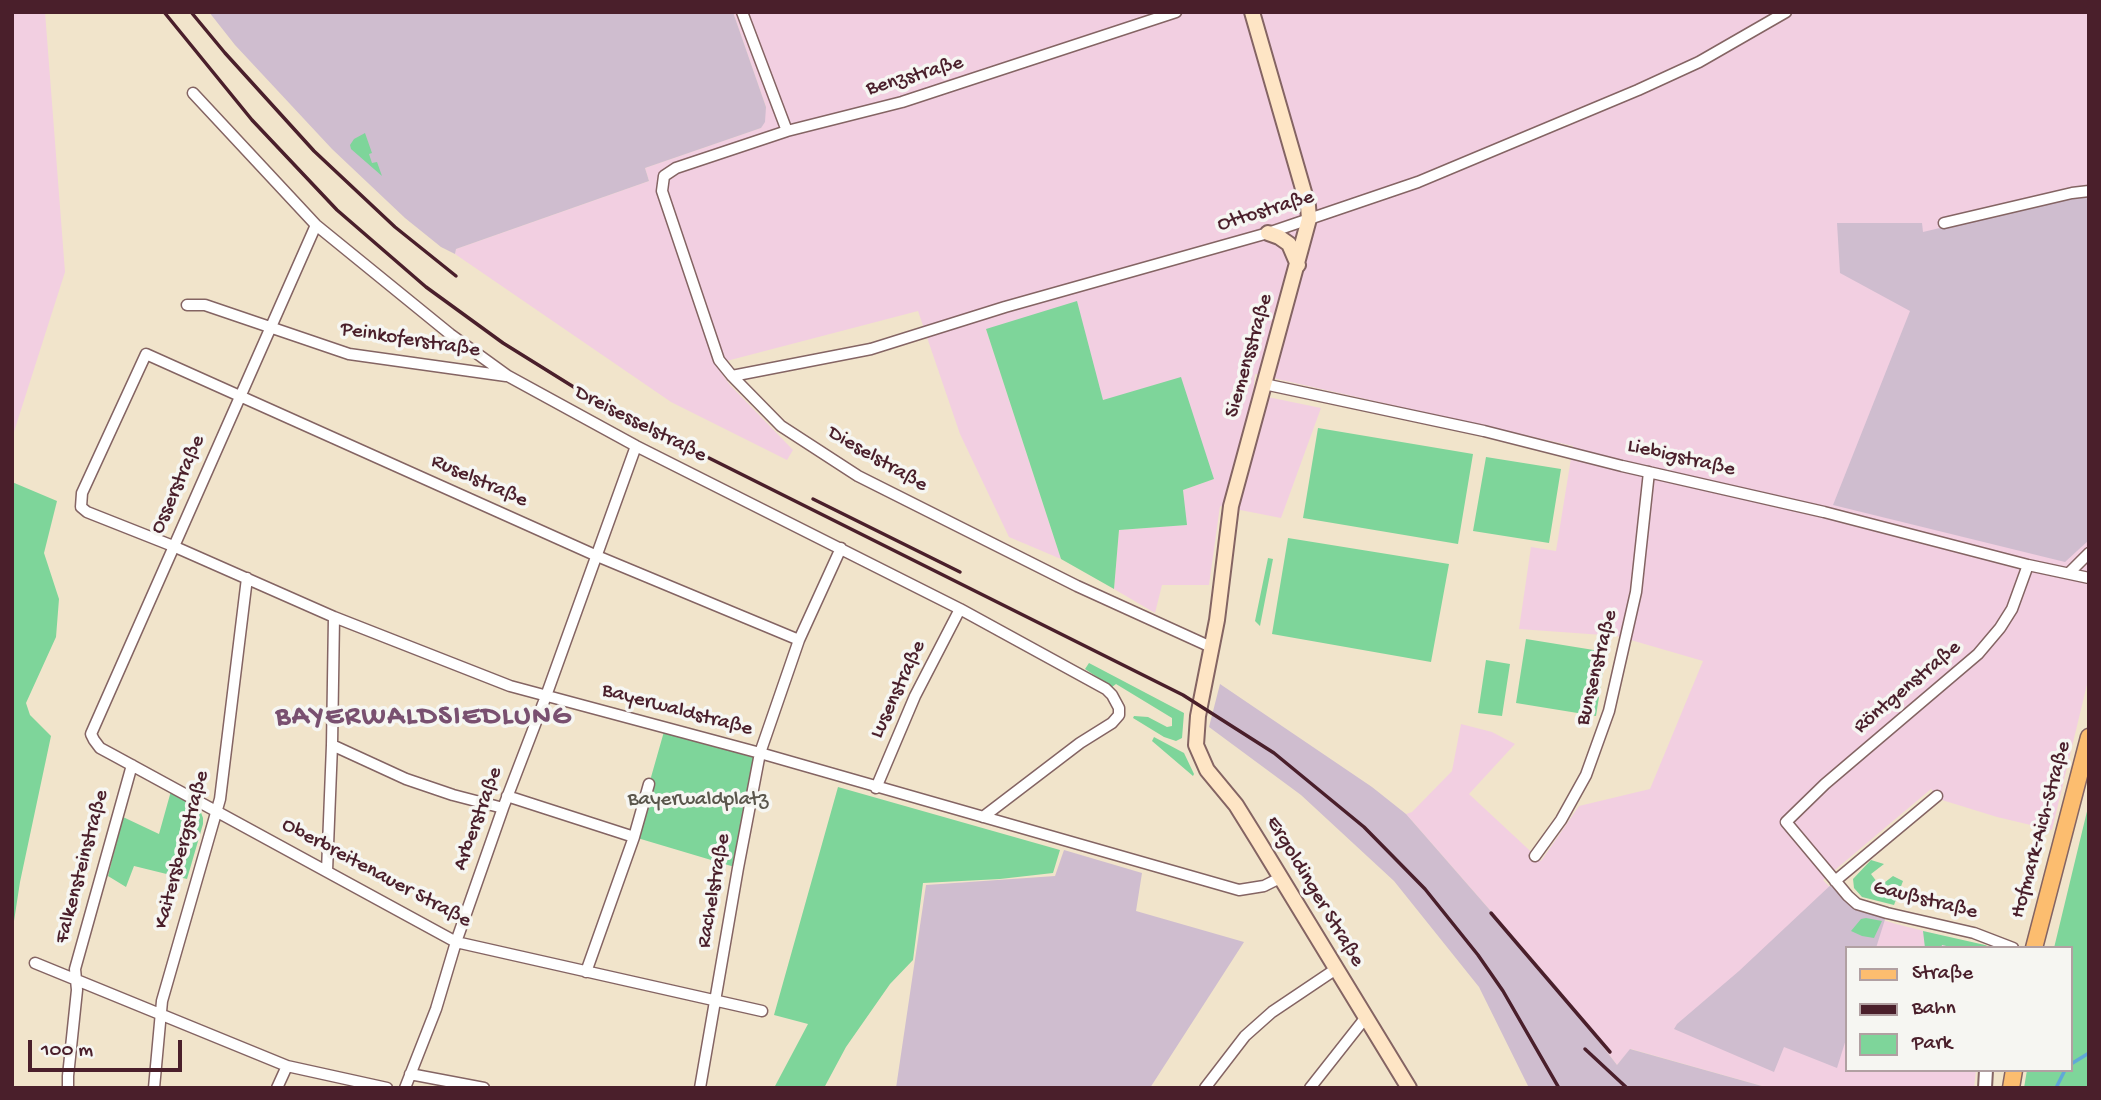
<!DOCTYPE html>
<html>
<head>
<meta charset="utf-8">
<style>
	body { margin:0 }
	#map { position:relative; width:2101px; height:1100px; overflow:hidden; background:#f1e4cb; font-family:"Gochi Hand",sans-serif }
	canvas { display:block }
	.frame { position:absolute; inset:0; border:14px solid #4a1f2b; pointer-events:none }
	.legend { position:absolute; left:1845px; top:946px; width:228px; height:126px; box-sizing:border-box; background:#f6f6f2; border:2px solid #b1a0a2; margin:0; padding:9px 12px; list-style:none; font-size:21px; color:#4a1f2b }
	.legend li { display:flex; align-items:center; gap:14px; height:35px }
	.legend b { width:35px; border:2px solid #b1a0a2 }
	.scale { position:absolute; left:28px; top:1040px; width:154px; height:32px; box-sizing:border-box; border:4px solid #4a1f2b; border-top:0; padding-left:9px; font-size:21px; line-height:24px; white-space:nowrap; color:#4a1f2b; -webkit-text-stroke:5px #f6f6f2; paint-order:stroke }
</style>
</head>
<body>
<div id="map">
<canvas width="2101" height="1100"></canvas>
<div class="frame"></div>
<ul class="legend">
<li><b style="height:9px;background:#fcbd6f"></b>Straße</li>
<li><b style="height:9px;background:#4a1f2b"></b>Bahn</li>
<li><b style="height:19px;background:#7ed59a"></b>Park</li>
</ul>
<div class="scale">100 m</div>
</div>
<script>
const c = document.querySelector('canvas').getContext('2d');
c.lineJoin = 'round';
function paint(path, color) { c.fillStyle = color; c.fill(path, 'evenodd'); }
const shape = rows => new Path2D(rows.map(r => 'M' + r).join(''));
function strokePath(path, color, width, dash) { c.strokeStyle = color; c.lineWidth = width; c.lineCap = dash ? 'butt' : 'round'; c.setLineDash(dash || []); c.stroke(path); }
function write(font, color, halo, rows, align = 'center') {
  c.font = font + ' "Gochi Hand",sans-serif'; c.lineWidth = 7; c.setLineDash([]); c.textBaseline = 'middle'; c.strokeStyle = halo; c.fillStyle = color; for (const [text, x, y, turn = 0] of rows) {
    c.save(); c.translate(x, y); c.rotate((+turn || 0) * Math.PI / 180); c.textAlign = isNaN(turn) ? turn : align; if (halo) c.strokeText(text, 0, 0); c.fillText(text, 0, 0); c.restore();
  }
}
const built = shape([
	[12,12,45,12,65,272,12,438],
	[733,12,2089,12,2089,676,2052,830,1997,817,1942,800,1931,789,1823,880,1843,901,1861,913,1896,924,1992,948,1847,948,1847,1070,1976,1070,1974,1088,1769,1088,1631,1049,1617,1065,1558,988,1406,814,1412,812,1452,771,1461,724,1492,732,1515,744,1469,794,1541,861,1579,806,1650,789,1703,661,1617,636,1519,629,1531,547,1556,551,1573,446,1255,374,1253,394,1321,408,1281,518,1220,506,1209,585,1162,585,1155,613,1114,589,1119,530,1186,525,1183,490,1214,479,1103,400,986,329,1061,559,1009,537,960,434,918,311,715,364,730,385,793,450,787,460,671,402,455,254,456,249,649,181,645,168,761,128,766,107]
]);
const industrial = shape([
	[209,12,733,12,766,107,765,122,761,128,645,168,649,181,456,249,455,254,441,247,405,218,332,149,235,45],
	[2089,197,2089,540,2065,562,1833,505,1910,311,1840,273,1837,223,1922,223,1923,232,2045,203],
	[1220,684,1372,787,1406,814,1558,988,1617,1065,1630,1049,1769,1088,1529,1088,1479,987,1394,881,1301,795,1209,727],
	[1064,850,1142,873,1136,911,1244,942,1150,1088,896,1088,926,885,1055,876],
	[1835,881,1848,896,1887,913,1876,948,1847,948,1847,1036,1837,1068,1784,1047,1774,1072,1674,1029,1677,1024,1739,971]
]);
const green = shape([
	[365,133,372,153,369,154,372,163,377,162,382,176,351,149,350,145,354,139],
	[1077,301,1103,400,1181,377,1214,479,1183,490,1187,525,1119,530,1114,589,1061,559,986,329],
	[1318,428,1473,454,1458,544,1303,518],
	[1486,457,1561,469,1549,543,1473,531],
	[12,482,57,501,44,553,59,599,56,637,26,703,30,715,51,736,20,882,12,934],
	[1288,538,1449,564,1431,662,1272,634],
	[1268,558,1273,559,1260,626,1255,621],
	[1526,639,1606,652,1596,716,1516,703],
	[1486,660,1510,664,1502,716,1478,713],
	[1089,663,1184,713,1182,738,1176,741,1164,737,1133,718,1134,716,1148,717,1167,727,1172,726,1172,718,1116,684,1112,687,1085,669],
	[665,728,760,753,738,868,634,837],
	[1154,737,1184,753,1194,774,1193,776,1152,741],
	[838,787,1060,850,1053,873,1000,879,923,883,913,960,890,984,846,1047,824,1088,774,1088,808,1024,774,1015],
	[171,791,199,807,203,818,203,824,187,879,134,866,126,887,108,876,123,817,159,834],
	[2089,803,2089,1088,2024,1088,2027,1070,2071,1070,2071,948,2054,948],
	[1871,860,1884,864,1871,874,1880,886,1893,876,1903,881,1894,905,1862,897,1854,888,1853,879],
	[1866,918,1882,921,1874,938,1862,936,1851,931,1861,919],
	[1923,931,1985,945,1992,948,1955,948,1942,945,1941,948,1925,948]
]);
const stream = shape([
	[2071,1064,2089,1053],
	[2056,1088,2065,1070]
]);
const minor = shape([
	[742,12,787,131],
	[1176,12,902,102,787,131,676,168,664,176,662,191,719,360,732,376,781,426,858,476,1077,586,1211,647],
	[193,93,316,225,450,334,508,376,636,446,960,609,1106,689,1112,695,1119,708,1119,715,1112,723,1080,743,983,817],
	[1944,223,2072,193,2089,191],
	[316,225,91,734,94,740,100,748,113,755,456,942,762,1011],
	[187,305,205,305,349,354,506,376],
	[732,376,871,349,1005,307,1268,233,1418,182,1638,90,1699,62,1786,12],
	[1264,384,1484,431,1622,466,1824,512,2028,565,2089,578],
	[2070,572,2089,553],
	[799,640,597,556,146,354,82,493,81,507,87,512,173,546,334,617,510,686,760,753,1239,890,1264,886,1280,878],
	[332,745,406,779,453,795,503,808],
	[876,788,915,696,960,609],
	[507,796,634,837],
	[1535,856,1561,820,1586,775,1609,711,1636,592,1649,472],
	[327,871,332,745,334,617],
	[1835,881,1937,796],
	[2013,948,1974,933,1887,913,1857,904,1848,896,1786,822,1825,784,1978,654,2000,628,2012,609,2028,565],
	[35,963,287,1066,387,1088],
	[586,972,634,837,649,784],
	[410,1074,484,1088],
	[68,1088,68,1076,77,990,75,969,132,765],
	[154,1088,162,1001,220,799,247,578],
	[277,1088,287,1066],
	[405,1088,436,1009,456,942,503,808,546,696,636,446],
	[700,1088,738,868,760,753,799,640,841,548],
	[1205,1088,1245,1036,1272,1012,1336,969],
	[1310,1088,1366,1017]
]);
const tertiary = shape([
	[1985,1088,1986,1070]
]);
const secondary = shape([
	[1252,12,1308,206,1309,219,1231,506,1217,620,1198,716,1196,745,1207,770,1236,805,1259,842,1409,1088],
	[1268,233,1279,237,1289,244,1298,265]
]);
const primary = shape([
	[2034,948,2089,737],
	[2011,1088,2014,1070]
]);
const rail = shape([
	[164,12,252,120,337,210,426,287,503,343,601,404,1183,695,1274,753,1364,827,1425,889,1478,955,1503,991,1559,1088],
	[191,12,225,53,314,151,395,227,456,276],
	[813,499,960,572],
	[1491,913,1610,1052],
	[1585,1049,1627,1088]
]);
const streetNames = [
	["Benzstraße",915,77,-16],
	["Ottostraße",1266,212,-17],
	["Peinkoferstraße",410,341,9],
	["Siemensstraße",1250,356,-74],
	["Dreisesselstraße",640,425,27],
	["Liebigstraße",1681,459,13],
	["Dieselstraße",877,460,30],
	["Ruselstraße",479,482,24],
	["Osserstraße",179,485,-66],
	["Bunsenstraße",1598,668,-76],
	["Röntgenstraße",1908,688,-40],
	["Lusenstraße",899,690,-65],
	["Bayerwaldstraße",677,711,15],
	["Arberstraße",479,819,-70],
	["Hofmark-Aich-Straße",2042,830,-75],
	["Kaitersbergstraße",183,850,-75],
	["Falkensteinstraße",83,867,-75],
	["Oberbreitenauer Straße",376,874,28],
	["Rachelstraße",715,891,-80],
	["Ergoldinger Straße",1314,892,59],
	["Gaußstraße",1925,901,14]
];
const parkNames = [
	["Bayerwaldplatz",698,801]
];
const districtNames = [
	["BAYERWALDSIEDLUNG",424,719]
];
paint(built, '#f2cfe1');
paint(industrial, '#cfbdcf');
paint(green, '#7ed59a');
strokePath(stream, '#61a8d7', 3.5);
strokePath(minor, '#846463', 13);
strokePath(tertiary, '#846463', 16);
strokePath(secondary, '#846463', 18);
strokePath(primary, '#846463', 19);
strokePath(minor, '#fff', 10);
strokePath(tertiary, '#fff', 12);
strokePath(secondary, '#fee5c5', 14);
strokePath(primary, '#fcbd6f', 16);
strokePath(rail, '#4a1f2b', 3.5);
write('21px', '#4a1f2b', '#f6f6f2', streetNames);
write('21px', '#5a564c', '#f6f6f2', parkNames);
c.letterSpacing = '2px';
write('bold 28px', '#795070', '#f6f6f2', districtNames);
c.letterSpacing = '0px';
</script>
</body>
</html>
